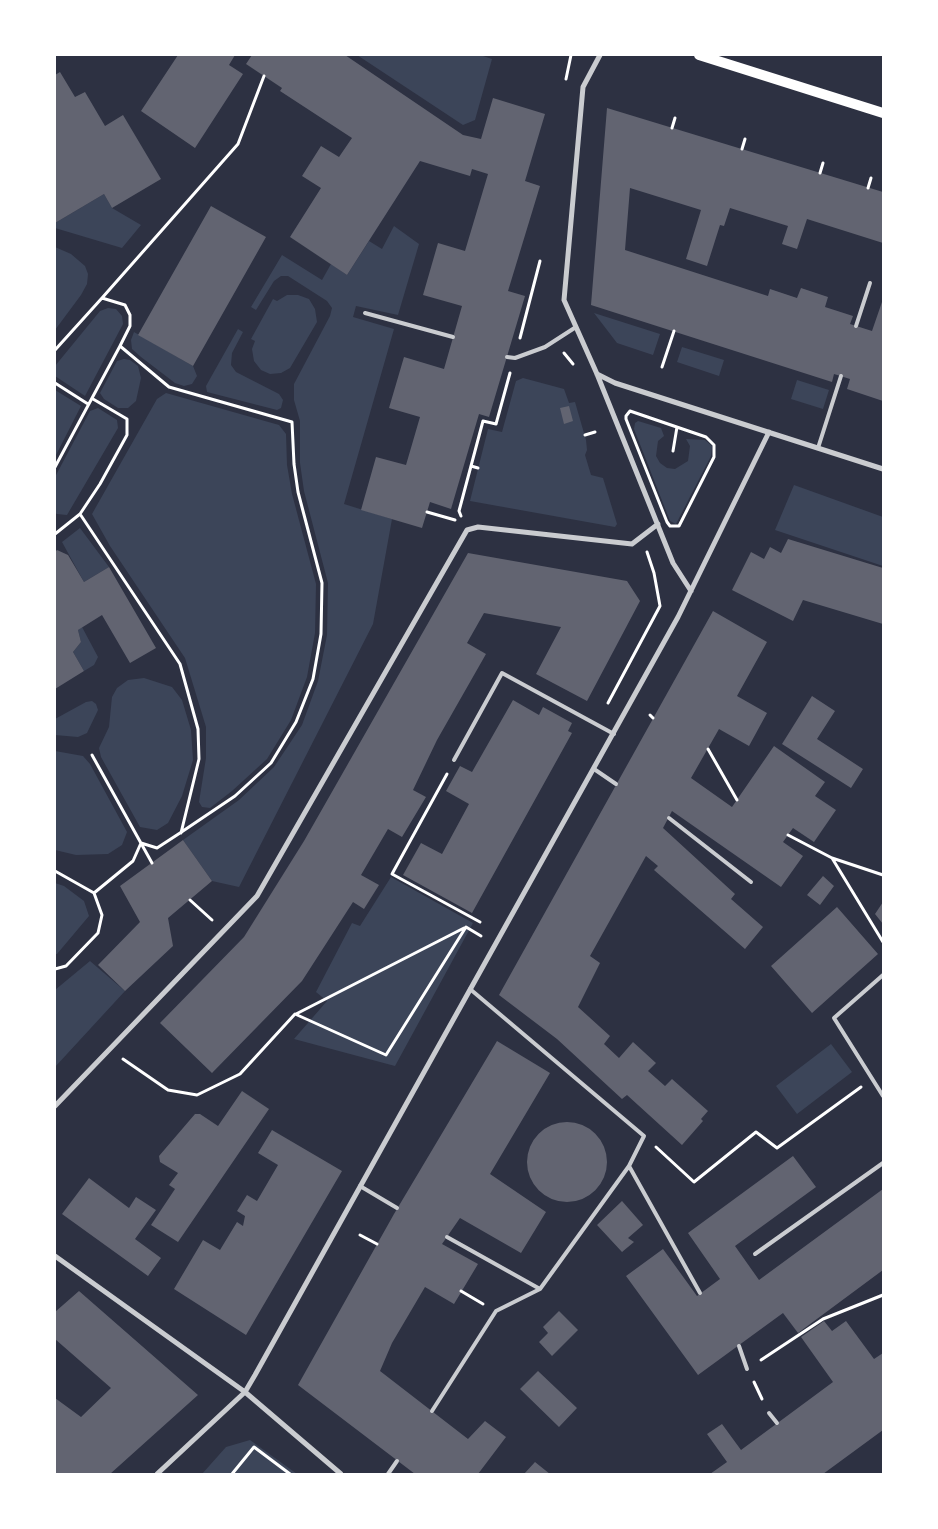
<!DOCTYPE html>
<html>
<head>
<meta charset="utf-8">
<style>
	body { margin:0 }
	#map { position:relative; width:938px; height:1529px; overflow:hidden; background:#2d3142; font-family:"PT Sans",sans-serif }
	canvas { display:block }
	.frame { position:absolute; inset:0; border:56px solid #fff; pointer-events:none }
</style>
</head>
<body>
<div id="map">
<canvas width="938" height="1529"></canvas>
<div class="frame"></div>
</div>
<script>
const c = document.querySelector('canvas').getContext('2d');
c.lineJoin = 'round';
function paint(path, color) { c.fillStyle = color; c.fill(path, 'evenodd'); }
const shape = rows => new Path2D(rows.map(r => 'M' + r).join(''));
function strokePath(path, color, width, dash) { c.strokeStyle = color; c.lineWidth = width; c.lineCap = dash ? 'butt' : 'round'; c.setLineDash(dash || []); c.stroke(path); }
const green = shape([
	[357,55,480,55,492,59,475,120,463,125],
	[104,194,112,208,141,225,122,248,55,228,55,223],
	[394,226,419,244,398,315,356,306,353,317,394,329,344,504,392,519,373,624,239,887,212,881,183,840,239,800,274,767,302,725,318,681,327,635,328,583,304,491,300,463,300,421,294,400,294,384,330,316,332,308,327,301,288,276,281,276,274,281,256,310,251,307,282,255,322,280,331,264,347,275,369,241,382,249],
	[55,247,71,254,85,266,88,274,87,284,81,295,55,330],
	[287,295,298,295,309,299,315,309,317,322,290,368,281,373,270,374,261,370,254,361,252,349,255,341,251,339,273,299,277,301],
	[108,308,116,309,122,316,123,324,85,396,55,376,55,366,100,311],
	[594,313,660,334,653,355,617,343],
	[238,329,243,332,232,353,231,365,236,372,279,394,283,400,281,408,277,410,207,392,206,386],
	[134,332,193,366,197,376,192,384,184,386,175,383,141,357,132,349,131,340],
	[682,347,724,360,719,376,677,362],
	[124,359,130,360,138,366,141,378,136,401,128,408,118,408,104,399,100,393,117,361],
	[523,378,564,389,569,403,575,402,586,440,587,450,585,455,591,475,603,478,617,524,615,527,470,501,488,429,502,432,516,381],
	[797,380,829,390,823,409,791,399],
	[55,390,81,406,55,457],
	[166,393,279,425,286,434,287,465,292,494,316,584,315,633,307,677,291,720,267,759,232,791,210,808,202,807,199,802,206,758,206,727,185,658,110,546,92,514,157,399],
	[98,408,117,420,118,428,67,515,57,514,55,513,55,477,90,411],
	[638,421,661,428,664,436,658,441,656,456,660,463,667,468,675,469,688,461,690,446,686,439,705,440,712,446,711,456,676,524,670,521,634,429,635,423],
	[794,485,883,517,883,566,775,530],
	[80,528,109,567,84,582,62,542],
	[82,627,98,657,94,665,84,671,73,652,81,642,78,630],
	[144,678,172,687,182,700,191,730,193,760,182,796,168,823,157,830,140,827,101,757,99,748,109,727,112,697,117,688,128,680],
	[92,701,96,704,98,710,87,733,78,737,55,735,55,719,86,702],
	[55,751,83,756,90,764,127,832,122,845,108,854,76,855,55,850],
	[391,877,473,923,395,1066,294,1039,327,1001,316,992,352,923,360,926],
	[55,883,64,886,84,901,89,916,57,954,55,954],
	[90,961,125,991,55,1067,55,990],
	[831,1044,852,1072,797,1114,776,1086],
	[250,1440,297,1474,202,1474,226,1447]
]);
const building = shape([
	[178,55,235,55,229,65,243,74,195,148,141,111],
	[252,55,345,55,463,135,481,139,493,98,545,114,525,181,540,186,508,291,525,296,489,417,479,414,451,509,430,502,422,528,361,510,376,457,406,465,420,417,389,408,404,357,444,369,462,306,423,295,438,243,465,251,488,174,472,169,470,176,420,161,347,275,290,237,321,188,302,176,321,146,339,157,352,138,280,91,282,88,246,64],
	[60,72,75,97,85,92,105,126,123,115,161,179,112,208,104,194,55,223,55,75],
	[607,108,883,192,883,243,807,219,797,249,782,244,788,226,730,208,724,226,720,225,707,266,686,259,701,210,630,188,625,250,768,296,770,289,797,298,801,288,828,297,825,307,853,316,850,324,872,331,883,299,883,401,847,389,850,379,834,374,832,382,591,305],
	[211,206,266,237,193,366,138,335],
	[569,406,573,421,564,424,560,408],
	[788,539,883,568,883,624,803,600,793,621,732,590,751,552,764,559,770,547,781,553],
	[57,550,68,555,84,582,109,567,156,648,130,663,102,615,78,630,81,642,73,652,84,671,55,689,55,552],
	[468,553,627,581,640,601,587,701,536,674,561,627,484,613,467,643,486,654,437,740,413,790,426,797,402,837,388,829,361,875,379,885,364,909,353,902,302,981,212,1073,160,1023,244,937,304,841],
	[713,611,767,642,737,696,767,713,749,746,719,729,691,778,732,807,774,746,825,782,815,796,836,810,814,842,793,828,783,842,803,856,781,887,672,811,663,828,735,894,731,899,763,927,745,949,654,870,658,866,646,856,590,956,600,963,578,1007,610,1036,604,1044,619,1058,633,1042,656,1063,648,1071,665,1086,672,1079,708,1111,701,1119,703,1121,682,1145,627,1095,622,1099,557,1039,499,995],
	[812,696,835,711,817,739,863,769,851,788,782,744],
	[513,700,539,715,543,707,572,723,568,731,572,733,472,913,403,875,421,843,442,854,469,804,446,791,460,766,472,772],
	[183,840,212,881,168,918,173,946,125,991,98,965,140,922,120,886],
	[823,876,834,886,820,905,807,895],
	[883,902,883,924,875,914],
	[837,907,878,954,812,1013,771,966],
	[497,1041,550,1073,490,1174,546,1212,521,1253,460,1218,442,1244,478,1264,454,1304,425,1287,392,1343,380,1371,468,1439,485,1421,506,1437,478,1474,415,1474,298,1385,394,1214],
	[242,1091,269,1109,178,1242,151,1225,175,1189,169,1185,178,1173,160,1162,159,1156,195,1114,200,1114,218,1126],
	'527 1162a40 40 0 1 1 80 0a40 40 0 1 1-80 0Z',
	[272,1130,342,1171,246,1335,174,1289,203,1240,220,1250,237,1222,243,1226,245,1216,237,1211,247,1195,257,1201,278,1165,258,1153],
	[793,1156,816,1187,735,1246,759,1280,883,1189,883,1270,798,1333,783,1313,698,1375,626,1276,663,1249,697,1296,720,1279,688,1233],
	[89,1178,129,1208,136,1197,156,1210,135,1239,161,1258,148,1276,62,1214],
	[622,1201,643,1225,628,1238,634,1242,622,1252,597,1225],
	[79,1291,198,1395,110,1474,55,1474,55,1398,81,1417,111,1388,55,1339,55,1312],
	[559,1311,578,1330,552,1356,539,1342,548,1333,543,1327],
	[824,1321,832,1331,846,1321,874,1359,883,1353,883,1430,823,1474,710,1474,727,1462,707,1434,722,1424,741,1450,833,1382,801,1337],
	[538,1371,577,1408,559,1427,520,1389],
	[535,1462,550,1474,524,1474]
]);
const path = shape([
	[566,79,571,55],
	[672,128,675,118],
	[742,149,745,139],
	[820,173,823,163],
	[868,188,871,178],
	[102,298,238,144,264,76],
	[520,338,540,261],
	[55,350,102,298,125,305,130,315,130,326,120,346,169,387,292,422,294,464,298,492,322,583,321,634,313,679,296,722,271,763,235,796,180,833,157,848,141,843,133,861,94,893],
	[564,353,573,364],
	[662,367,674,331],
	[55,383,88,404],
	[93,399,127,419,127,435,100,484,80,514,180,664,198,729,199,759,181,833],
	[630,411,706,437,714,445,714,457,679,526,670,526,667,522,626,419,626,416,630,411],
	[585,435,595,432],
	[673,451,677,427],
	[471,466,478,468],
	[55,467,120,346],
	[427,512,455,520],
	[461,516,459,511,483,421,496,424,510,373],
	[55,534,80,514],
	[608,703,660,606,654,573,647,552],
	[650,715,653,718],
	[708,749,737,800],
	[92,755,152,863],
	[447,774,392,874,480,922],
	[788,835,832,858,883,942],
	[832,858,883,875],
	[55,871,94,893,102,915,98,933,66,966,55,969],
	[190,900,212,920],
	[296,1014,464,928],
	[123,1059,168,1090,197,1095,240,1074,295,1014,386,1055,466,927,481,936],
	[656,1147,694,1182,756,1132,777,1148,861,1087],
	[360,1235,377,1244],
	[461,1291,483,1304],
	[761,1360,823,1319,883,1295],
	[754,1382,762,1399],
	[232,1474,254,1447,290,1474]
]);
const service = shape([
	[365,313,453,337],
	[856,326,870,283],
	[507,357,515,358,545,347,576,327],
	[818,448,841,376],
	[454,760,502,673,614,734],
	[594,769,616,784],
	[669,818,751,882],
	[883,975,834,1018,883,1096],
	[470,989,644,1136,629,1166,700,1293],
	[360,1186,397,1208],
	[447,1237,540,1289],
	[755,1254,883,1163],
	[739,1346,747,1369],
	[432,1411,496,1311,540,1289,629,1166],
	[769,1413,777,1423],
	[388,1474,397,1461]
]);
const minor = shape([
	[600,55,583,87,564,300,597,374,673,563,691,591],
	[597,374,615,383,883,469],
	[55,1106,257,896,467,530,478,527,632,544,658,524],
	[55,1256,245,1392,341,1474],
	[157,1474,245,1392,255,1375,678,617,769,432]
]);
const secondary = shape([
	[699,55,883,113]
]);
paint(green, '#3c4559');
paint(building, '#626471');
strokePath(path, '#fff', 3);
strokePath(service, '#caccd0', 4);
strokePath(minor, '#caccd0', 5);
strokePath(secondary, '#fff', 10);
</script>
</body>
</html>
